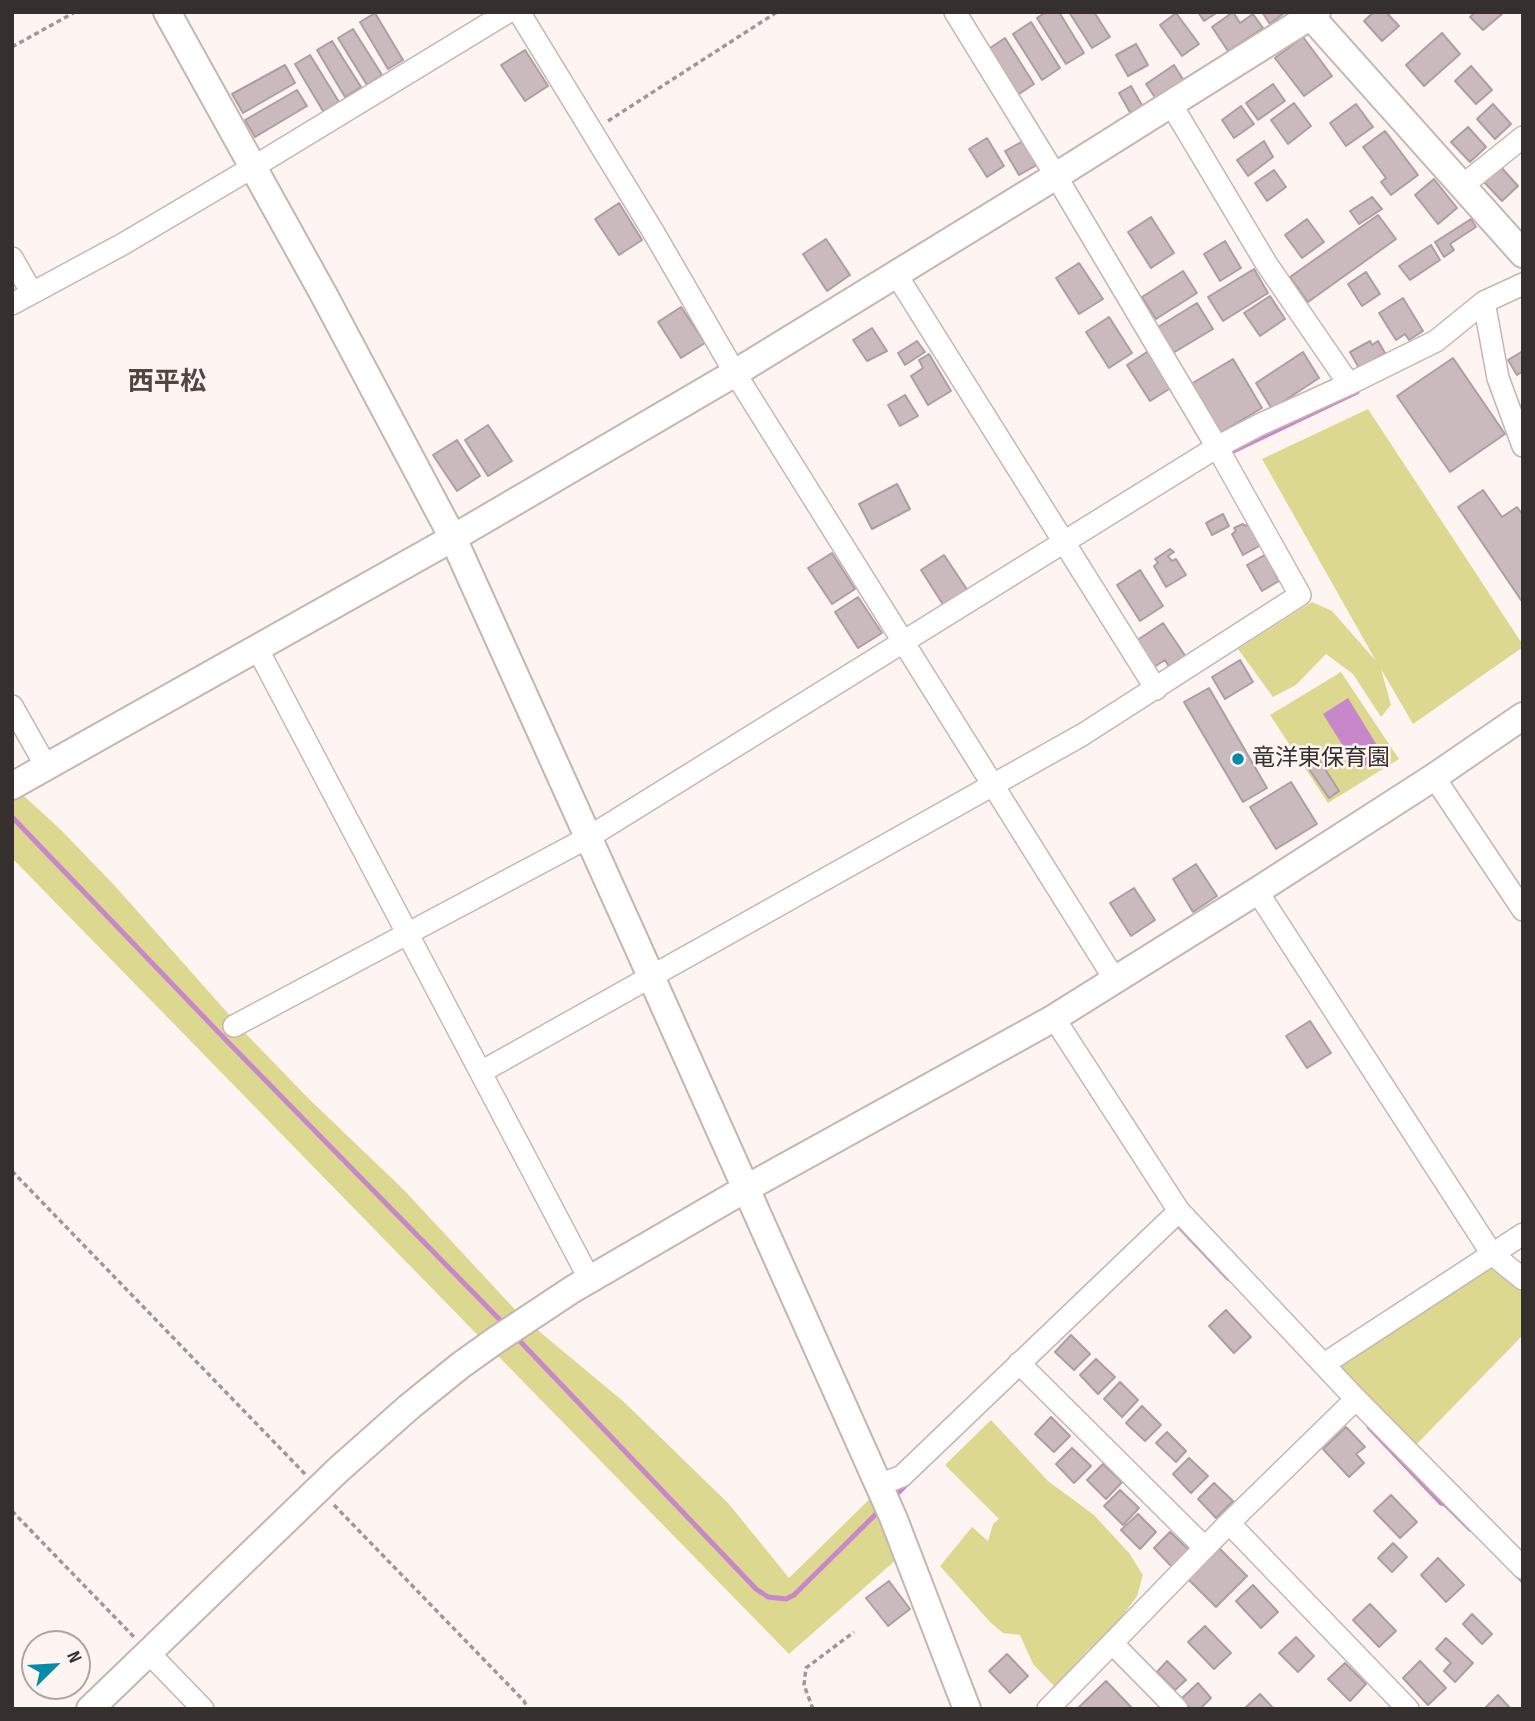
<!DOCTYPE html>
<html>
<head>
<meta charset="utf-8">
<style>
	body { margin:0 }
	#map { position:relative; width:1535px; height:1721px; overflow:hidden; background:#fef4f2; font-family:"Sofia Sans Condensed",sans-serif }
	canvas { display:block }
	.frame { position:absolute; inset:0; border:14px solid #352f2d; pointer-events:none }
	.north { position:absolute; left:21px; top:1630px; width:70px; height:70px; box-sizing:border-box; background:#fef4f2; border:2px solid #aea5a3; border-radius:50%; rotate:66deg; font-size:19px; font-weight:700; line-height:28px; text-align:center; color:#352f2d }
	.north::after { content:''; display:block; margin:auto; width:24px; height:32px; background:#018caa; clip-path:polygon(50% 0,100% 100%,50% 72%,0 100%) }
</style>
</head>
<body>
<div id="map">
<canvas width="1535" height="1721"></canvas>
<div class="frame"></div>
<div class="north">N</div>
</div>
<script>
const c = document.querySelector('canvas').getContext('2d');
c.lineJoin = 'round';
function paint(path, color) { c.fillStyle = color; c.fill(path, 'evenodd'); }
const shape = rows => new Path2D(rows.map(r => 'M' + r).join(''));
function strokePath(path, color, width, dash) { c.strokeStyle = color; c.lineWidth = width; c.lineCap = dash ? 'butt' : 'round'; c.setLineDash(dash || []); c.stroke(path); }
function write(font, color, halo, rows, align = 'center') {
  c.font = font + ' "Sofia Sans Condensed","Noto Sans JP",sans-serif'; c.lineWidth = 5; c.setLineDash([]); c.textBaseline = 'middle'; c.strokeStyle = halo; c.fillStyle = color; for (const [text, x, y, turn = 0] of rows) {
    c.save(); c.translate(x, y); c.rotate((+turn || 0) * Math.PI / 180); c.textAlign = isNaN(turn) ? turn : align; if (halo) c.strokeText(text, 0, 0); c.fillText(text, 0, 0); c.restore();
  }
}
const green = shape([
	[1368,409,1523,645,1523,647,1413,724,1381,669,1391,705,1381,717,1353,674,1326,654,1296,685,1273,697,1238,649,1312,602,1332,611,1376,661,1262,459],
	[1341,672,1399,759,1328,803,1270,715],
	[12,785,61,830,115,886,248,1036,309,1099,404,1190,522,1317,624,1402,729,1504,789,1578,887,1482,906,1551,789,1654,12,858],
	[1492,1254,1523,1279,1523,1335,1409,1452,1334,1357],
	[991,1420,1048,1481,1094,1515,1129,1553,1143,1575,1137,1596,1111,1632,1088,1650,1055,1687,1033,1664,1020,1635,1003,1633,990,1622,940,1566,972,1527,988,1541,993,1524,999,1519,945,1465]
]);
const water = shape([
	[1348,698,1383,755,1358,770,1323,714]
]);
const stream = shape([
	[1227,454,1357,392],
	[12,817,224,1038,505,1325],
	[1174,1229,1178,1225,1228,1278],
	[516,1337,756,1589,768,1597,786,1599,794,1595,881,1509],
	[1369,1427,1441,1503,1445,1504,1470,1529],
	[893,1498,909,1482],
	[1515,1573,1523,1581]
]);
const building = shape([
	[1046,12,1059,12,1084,53,1066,64,1037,18,1046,12],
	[1069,12,1094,12,1110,37,1092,48,1069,12],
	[1198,12,1218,12,1204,21,1198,12],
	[1233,12,1240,23,1253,14,1263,28,1228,51,1212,27,1233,12],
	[1262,12,1285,12,1270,24,1262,12],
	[1374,12,1386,12,1399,26,1382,41,1364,21,1374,12],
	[1475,12,1500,12,1502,14,1483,30,1470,17,1475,12],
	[375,13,403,60,388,69,360,22,375,13],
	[1176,13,1199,44,1182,56,1160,25,1176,13],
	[1031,22,1060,68,1042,80,1013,34,1031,22],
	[353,29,382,75,367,85,338,38,353,29],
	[1442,33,1460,54,1424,86,1406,65,1442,33],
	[1303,37,1332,76,1304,96,1275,58,1303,37],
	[1005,38,1034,84,1016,96,987,50,1005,38],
	[332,41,361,87,345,97,317,50,332,41],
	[1136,44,1148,65,1128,76,1116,55,1136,44],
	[525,50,548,86,525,101,501,65,525,50],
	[310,55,339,102,323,111,295,64,310,55],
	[285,65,295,83,243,113,232,94,285,65],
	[1174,65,1184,81,1156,99,1146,84,1174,65],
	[1471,66,1492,90,1476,104,1455,81,1471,66],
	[1273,84,1285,101,1258,120,1246,103,1273,84],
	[1131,86,1143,107,1131,114,1119,93,1131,86],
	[297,90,307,106,255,137,245,120,297,90],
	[1294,103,1311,126,1288,144,1271,120,1294,103],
	[1356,104,1373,127,1346,146,1330,123,1356,104],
	[1493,104,1511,124,1495,139,1477,119,1493,104],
	[1241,106,1254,124,1234,138,1222,120,1241,106],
	[1468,127,1486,147,1470,162,1451,142,1468,127],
	[1385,131,1418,175,1391,195,1381,182,1386,178,1363,147,1385,131],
	[987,138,1004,166,987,177,969,149,987,138],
	[1023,141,1037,165,1019,175,1005,151,1023,141],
	[1264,141,1273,157,1248,176,1237,160,1264,141],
	[1500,166,1518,186,1502,201,1483,181,1500,166],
	[1274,170,1286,187,1267,201,1255,183,1274,170],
	[1434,179,1457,208,1438,224,1415,195,1434,179],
	[1372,197,1382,209,1359,224,1350,211,1372,197],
	[619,203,642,240,619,255,595,219,619,203],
	[1378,215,1396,239,1308,302,1290,277,1378,215],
	[1151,217,1174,253,1151,268,1128,232,1151,217],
	[1307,219,1324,242,1302,258,1285,235,1307,219],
	[1471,219,1476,227,1450,244,1454,250,1444,257,1435,242,1471,219],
	[826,239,850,275,827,291,803,254,826,239],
	[1225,241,1241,268,1220,281,1204,254,1225,241],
	[1431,245,1440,260,1410,280,1399,266,1431,245],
	[1079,263,1103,299,1079,314,1056,278,1079,263],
	[1254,269,1268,293,1223,321,1208,297,1254,269],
	[1183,271,1197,293,1156,319,1142,297,1183,271],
	[1366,272,1380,294,1362,306,1348,284,1366,272],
	[1270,296,1285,319,1260,336,1244,313,1270,296],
	[1403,298,1423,331,1409,340,1405,334,1396,340,1379,313,1403,298],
	[1197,303,1213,329,1173,353,1158,327,1197,303],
	[681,307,705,343,681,358,658,322,681,307],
	[1109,317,1132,353,1109,368,1086,332,1109,317],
	[872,328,887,351,867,361,853,340,872,328],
	[917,341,925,352,905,365,898,353,917,341],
	[1370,341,1372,345,1378,341,1385,353,1359,368,1350,352,1370,341],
	[1150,350,1174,386,1150,401,1127,365,1150,350],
	[1523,351,1523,371,1517,375,1508,360,1523,351],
	[1303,352,1319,378,1272,409,1256,383,1303,352],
	[929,354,951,391,928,405,911,376,923,368,919,360,929,354],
	[1453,358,1505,434,1450,472,1397,396,1453,358],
	[1233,359,1262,408,1220,433,1191,384,1233,359],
	[905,395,918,416,900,426,888,405,905,395],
	[488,425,512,461,488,476,465,440,488,425],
	[457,440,480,476,457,491,433,455,457,440],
	[897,484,910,509,872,529,859,504,897,484],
	[1483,490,1502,517,1517,507,1523,515,1523,603,1458,507,1483,490],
	[1223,514,1229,526,1212,535,1206,523,1223,514],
	[1243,524,1245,526,1249,524,1261,545,1243,555,1232,534,1236,531,1234,528,1243,524],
	[1170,549,1174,552,1168,556,1172,561,1176,559,1186,575,1166,587,1154,566,1158,563,1155,559,1170,549],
	[832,553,855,589,832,604,808,568,832,553],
	[1268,553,1278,570,1274,572,1279,581,1262,591,1247,565,1268,553],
	[944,555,968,591,944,606,921,570,944,555],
	[1140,570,1163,606,1140,621,1117,585,1140,570],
	[858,597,882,633,858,648,835,612,858,597],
	[1163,623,1186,657,1170,668,1165,660,1154,667,1136,641,1163,623],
	[1240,660,1253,682,1225,699,1212,677,1240,660],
	[1209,688,1267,788,1243,802,1184,702,1209,688],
	[1318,758,1339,791,1329,798,1307,766,1318,758],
	[1291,782,1317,824,1276,849,1250,807,1291,782],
	[1196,864,1217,896,1193,912,1173,879,1196,864],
	[1134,888,1155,920,1131,936,1110,903,1134,888],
	[1310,1021,1331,1053,1307,1068,1286,1036,1310,1021],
	[1226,1310,1251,1337,1234,1353,1209,1326,1226,1310],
	[1071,1335,1090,1354,1074,1370,1055,1352,1071,1335],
	[1096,1359,1115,1377,1098,1394,1080,1375,1096,1359],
	[1120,1382,1138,1400,1122,1417,1104,1399,1120,1382],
	[1142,1406,1161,1425,1145,1441,1126,1423,1142,1406],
	[1051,1417,1070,1436,1054,1452,1035,1434,1051,1417],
	[1346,1427,1365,1447,1356,1454,1364,1463,1349,1477,1323,1449,1346,1427],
	[1167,1432,1186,1451,1176,1462,1156,1443,1167,1432],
	[1072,1448,1091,1466,1074,1483,1056,1464,1072,1448],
	[1189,1458,1208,1476,1191,1493,1173,1474,1189,1458],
	[1103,1464,1122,1482,1106,1499,1087,1480,1103,1464],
	[1214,1483,1233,1501,1216,1518,1198,1499,1214,1483],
	[1120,1490,1139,1508,1123,1525,1104,1506,1120,1490],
	[1391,1495,1417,1522,1400,1538,1374,1511,1391,1495],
	[1138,1514,1156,1532,1140,1549,1121,1530,1138,1514],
	[1170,1532,1189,1550,1172,1567,1154,1548,1170,1532],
	[1393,1543,1407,1557,1392,1572,1378,1558,1393,1543],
	[1219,1548,1247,1576,1216,1607,1188,1579,1219,1548],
	[1438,1558,1464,1585,1446,1602,1421,1575,1438,1558],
	[889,1581,910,1609,888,1626,866,1598,889,1581],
	[1253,1585,1278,1612,1261,1628,1236,1601,1253,1585],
	[1370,1604,1396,1631,1379,1647,1353,1620,1370,1604],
	[1472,1614,1492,1634,1482,1644,1463,1624,1472,1614],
	[1205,1626,1231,1653,1214,1669,1188,1642,1205,1626],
	[1296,1637,1314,1656,1298,1672,1279,1653,1296,1637],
	[1446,1638,1473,1663,1455,1682,1444,1671,1451,1663,1436,1649,1446,1638],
	[1007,1654,1028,1676,1010,1693,989,1671,1007,1654],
	[1167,1661,1186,1680,1175,1690,1157,1672,1167,1661],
	[1420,1661,1446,1688,1428,1705,1403,1678,1420,1661],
	[1345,1663,1366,1684,1350,1701,1328,1679,1345,1663],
	[1106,1681,1133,1709,1077,1709,1106,1681],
	[1198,1683,1211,1698,1200,1709,1191,1709,1181,1699,1198,1683],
	[1260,1694,1274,1709,1244,1709,1260,1694],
	[1498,1695,1511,1709,1484,1709,1498,1695]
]);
const path = shape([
	[12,47,75,12],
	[608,121,777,12],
	[12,1171,305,1474],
	[334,1505,524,1701,528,1709],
	[12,1511,135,1638],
	[813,1709,804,1685,806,1668,854,1632]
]);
const minor = shape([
	[519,12,654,233,735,373,1115,980],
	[1171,104,1266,263,1349,384],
	[1462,186,1523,137],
	[12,258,32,293],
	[896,274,1156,689],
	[1484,302,1498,378,1523,446],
	[12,304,123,244,265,160,508,12],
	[257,648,590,1280],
	[12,706,46,766],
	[1434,777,1523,910],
	[1257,891,1492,1254,1523,1279],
	[1054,1018,1179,1211,1356,1399,1523,1568],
	[234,1026,589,837,1217,447,1259,425,1349,384,1436,341,1484,302,1523,284],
	[481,1072,1082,735,1300,595,1217,447,1056,176,955,12],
	[1019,1363,1205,1548],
	[1324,1364,1523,1234],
	[879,1485,902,1476,1179,1211],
	[1229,1523,1408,1709],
	[1112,1643,1177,1709],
	[148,1652,203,1709],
	[1048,1709,1229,1523,1356,1399]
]);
const tertiary = shape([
	[167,12,324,295,453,538,632,934,893,1517,967,1709],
	[1307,12,1523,254],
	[12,786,453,538,735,373,1056,176,1317,12],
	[90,1709,338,1470,409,1407,461,1365,496,1340,573,1289,745,1189,1054,1018,1257,891,1434,777,1523,716]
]);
const markers = [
	[1238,759,7,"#018caa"]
];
const poiNames = [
	["竜洋東保育園",1252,759]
];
const quarterNames = [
	["西平松",167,383]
];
paint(green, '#dcd890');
paint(water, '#c887ca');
strokePath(stream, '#c887ca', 5);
paint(building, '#cababe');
strokePath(building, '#ad9ea2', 2);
strokePath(minor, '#c6b6b2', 24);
strokePath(tertiary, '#c6b6b2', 30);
strokePath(path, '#a09896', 3.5, [5, 3.5]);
strokePath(minor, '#fff', 21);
strokePath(tertiary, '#fff', 26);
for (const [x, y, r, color] of markers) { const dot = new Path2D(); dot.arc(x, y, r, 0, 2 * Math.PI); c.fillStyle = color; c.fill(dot); strokePath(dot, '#fef4f2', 2.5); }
write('23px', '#352f2d', '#fef4f2', poiNames, 'left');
write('bold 26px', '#514441', '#fef4f2', quarterNames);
</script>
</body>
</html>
